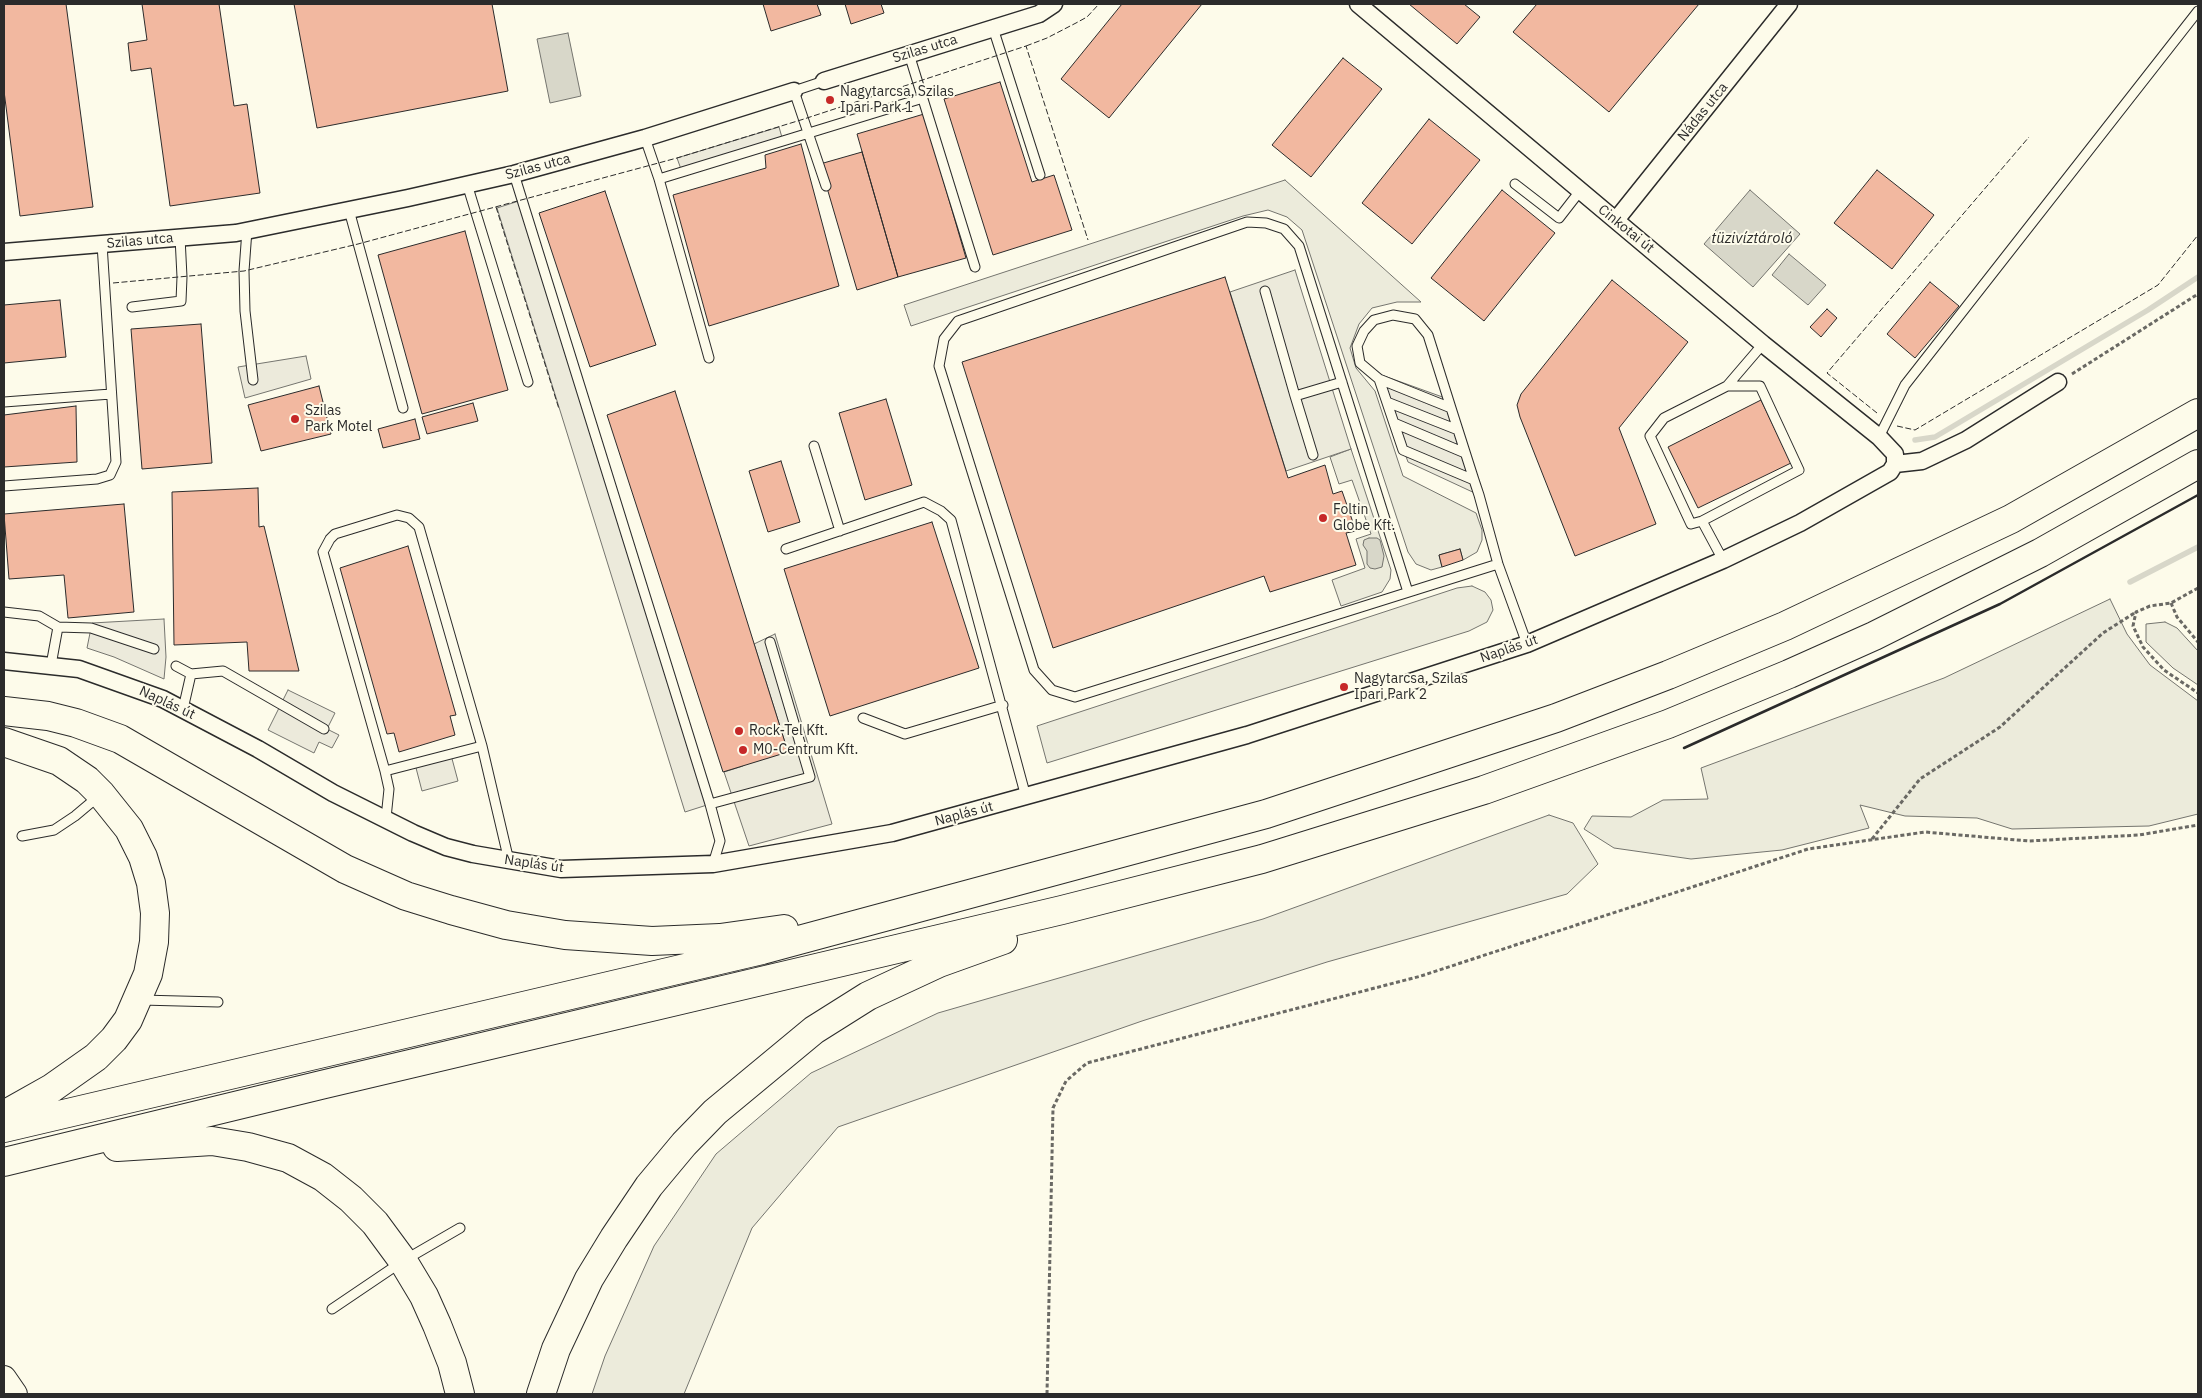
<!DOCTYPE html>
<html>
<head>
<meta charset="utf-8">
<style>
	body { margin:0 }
	#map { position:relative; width:2202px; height:1398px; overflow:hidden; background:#fdfbea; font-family:"IBM Plex Sans",sans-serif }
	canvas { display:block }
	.frame { position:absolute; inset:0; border:5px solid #2b2b2b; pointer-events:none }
</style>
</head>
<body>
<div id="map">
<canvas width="2202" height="1398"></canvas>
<div class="frame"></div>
</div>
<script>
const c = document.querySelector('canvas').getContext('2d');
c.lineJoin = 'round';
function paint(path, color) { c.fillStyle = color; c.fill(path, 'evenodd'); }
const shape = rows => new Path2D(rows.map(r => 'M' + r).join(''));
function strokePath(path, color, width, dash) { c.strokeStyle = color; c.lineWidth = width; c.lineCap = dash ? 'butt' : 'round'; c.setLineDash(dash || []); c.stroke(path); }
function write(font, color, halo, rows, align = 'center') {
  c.font = font + ' "IBM Plex Sans",sans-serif'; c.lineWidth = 4; c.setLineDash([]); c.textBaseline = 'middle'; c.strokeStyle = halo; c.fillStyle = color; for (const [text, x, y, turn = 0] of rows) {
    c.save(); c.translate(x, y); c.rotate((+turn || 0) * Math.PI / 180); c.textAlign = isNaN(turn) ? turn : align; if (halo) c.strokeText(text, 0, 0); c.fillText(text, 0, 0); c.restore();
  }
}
const green = shape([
	[1285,180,1421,302,1397,302,1372,308,1359,324,1350,348,1356,368,1375,391,1403,476,1476,513,1482,530,1482,540,1477,552,1463,560,1460,549,1439,555,1442,567,1431,570,1416,564,1408,552,1302,230,1287,217,1268,210,1243,216,911,326,904,305,1285,180],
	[1351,449,1391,570,1390,579,1382,592,1341,606,1332,580,1365,568,1356,539,1371,534,1352,480,1339,484,1330,457,1351,449],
	[1472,586,1485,592,1491,600,1493,610,1487,622,1469,631,1047,763,1037,726,1457,588,1472,586],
	[2110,599,2127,634,2150,665,2198,701,2198,814,2149,826,2012,829,1977,818,1905,816,1860,805,1869,828,1782,850,1691,859,1614,848,1584,829,1592,816,1631,817,1663,800,1708,799,1701,768,1944,678,2110,599],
	[2165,622,2177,628,2198,651,2198,685,2173,668,2146,642,2146,624,2165,622],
	[1549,815,1573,823,1598,864,1567,894,1327,962,1142,1021,838,1127,752,1228,684,1394,592,1394,605,1356,654,1246,716,1154,811,1073,938,1013,1263,919,1549,815]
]);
const parking = shape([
	[779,127,783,141,682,172,677,158,779,127],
	[522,200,710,804,685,812,497,208,522,200],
	[1295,270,1351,449,1286,471,1230,292,1295,270],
	[306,356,311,379,245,398,238,367,306,356],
	[1376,373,1448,399,1479,495,1408,462,1376,373],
	[164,619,166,657,164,679,114,657,87,648,92,623,164,619],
	[775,634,832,824,749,846,724,772,743,766,743,762,788,752,754,644,775,634],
	[288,690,335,713,327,729,339,735,332,748,319,742,314,753,268,730,288,690],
	[451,755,458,781,422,791,415,764,451,755]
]);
const water = shape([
	[568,33,581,96,550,103,537,39,568,33],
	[1750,190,1800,234,1753,287,1704,244,1750,190],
	[1789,254,1826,285,1808,305,1772,275,1789,254],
	[1369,538,1377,538,1380,540,1384,556,1382,567,1375,569,1370,568,1367,564,1367,551,1363,545,1364,540,1369,538]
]);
const stream = shape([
	[1915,440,1935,437,2148,310,2198,277],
	[2130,582,2198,547]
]);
const building = shape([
	[4,4,66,4,93,207,20,216,4,91,4,4],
	[142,4,219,4,234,106,247,104,260,193,170,206,151,68,131,71,128,43,147,40,142,4],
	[294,4,492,4,508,91,317,128,294,4],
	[763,4,817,4,821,15,771,31,763,4],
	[845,4,881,4,884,13,851,24,845,4],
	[1122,4,1202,4,1109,118,1061,79,1122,4],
	[1409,4,1464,4,1480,17,1457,44,1409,4],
	[1537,4,1699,4,1609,112,1513,32,1537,4],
	[1343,58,1382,89,1311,177,1272,145,1343,58],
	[1000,82,1032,182,1054,175,1072,230,993,255,944,99,1000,82],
	[924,114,966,258,898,277,857,134,924,114],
	[1429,119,1480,160,1412,244,1362,203,1429,119],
	[801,144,839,286,709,326,673,195,766,168,765,155,801,144],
	[862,152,898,277,857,290,820,164,862,152],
	[1877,170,1934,215,1892,269,1834,223,1877,170],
	[1502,190,1555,233,1484,321,1431,278,1502,190],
	[605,191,656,345,590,367,539,213,605,191],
	[465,231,508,390,422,414,378,255,465,231],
	[1225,277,1288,478,1325,465,1333,494,1342,491,1356,531,1346,533,1356,565,1270,592,1264,576,1053,648,962,362,1225,277],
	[1612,280,1688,342,1619,428,1656,524,1575,556,1520,417,1517,405,1521,394,1612,280],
	[1930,282,1959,306,1915,358,1887,334,1930,282],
	[60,300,66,357,4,363,4,305,60,300],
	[1827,309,1837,318,1821,337,1810,327,1827,309],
	[201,324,212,463,142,469,131,329,201,324],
	[319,386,331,434,261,451,248,405,319,386],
	[675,391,788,752,723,772,607,415,675,391],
	[886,399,912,485,865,500,839,413,886,399],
	[1761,400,1791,463,1698,508,1668,447,1761,400],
	[473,403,478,421,427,434,422,417,473,403],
	[76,406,77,462,4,467,4,415,76,406],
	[415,419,420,439,383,448,378,429,415,419],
	[781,461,800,522,768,532,749,471,781,461],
	[258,488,259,527,264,526,299,671,249,671,247,642,174,645,172,492,258,488],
	[124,504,134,612,68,618,64,575,9,579,4,514,124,504],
	[932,522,979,668,830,716,784,569,932,522],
	[408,546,456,715,450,716,455,735,399,752,394,733,387,734,340,568,408,546],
	[1460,549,1463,560,1442,567,1439,555,1460,549]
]);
const path = shape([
	[2072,374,2198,294],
	[2198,588,2171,603,2150,606,2136,612,2133,626,2143,647,2164,670,2198,693],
	[2171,603,2177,617,2198,642],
	[1872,839,1920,779,2000,727,2103,633,2136,612],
	[1047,1394,1053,1108,1066,1081,1087,1063,1421,976,1808,849,1925,832,2029,841,2139,835,2198,825]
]);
const service = shape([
	[993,28,1040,175],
	[909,54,975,267],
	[824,81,794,91,826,186],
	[645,138,659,179,709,358],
	[514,174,710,804,720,841,713,864],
	[659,179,923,98],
	[467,184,528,382],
	[1515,184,1559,218,1580,191],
	[349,210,403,408],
	[247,230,244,271,245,311,253,380],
	[1265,291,1295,396],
	[132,307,181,301,182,277,180,237],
	[1379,379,1451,408],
	[4,402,111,394],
	[1387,402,1458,430],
	[1394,423,1465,453],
	[1879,437,1905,385,2198,11],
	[814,446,840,531],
	[1313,455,1295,396,1342,382],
	[1474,480,1403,450,1379,379,1360,363,1357,346,1364,331,1374,320,1393,315,1415,319,1428,335,1451,408,1474,480,1479,495,1498,564,1527,644],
	[4,486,97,479,110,475,116,462,102,244],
	[1702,521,1691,524,1650,436,1664,418,1727,386,1763,344],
	[786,549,924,502,941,511,951,520,1026,797],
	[1723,560,1702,521,1799,470,1760,386,1727,386],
	[1408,592,1299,246,1284,229,1266,223,1247,222,958,321,944,339,939,366,1034,670,1052,690,1075,697,1498,564],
	[4,612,39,616,58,627,51,665],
	[58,627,91,628,154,649],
	[176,666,191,674,223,671,324,729],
	[183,709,191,674],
	[863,718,905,734,1003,705],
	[385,771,482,746],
	[710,804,810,777,770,642],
	[386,818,389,789,385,771,323,552,330,539,335,534,397,515,409,518,419,527,482,746,509,861],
	[22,836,54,830,75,816,100,795],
	[141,1000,218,1002],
	[332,1309,403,1261,460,1228]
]);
const minor = shape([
	[824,81,1039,14,1054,4],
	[1616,220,1789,4],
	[4,252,236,233,408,198,514,174,645,138,794,91],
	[1895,464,1922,461,1966,440,2058,382],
	[4,661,79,669,163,699,258,749,333,793,413,833,446,847,473,854,561,869,713,864,892,833,1247,735,1527,644,1723,560,1800,523,1890,472,1895,464,1895,454,1879,437,1763,344,1358,4]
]);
const secondary = shape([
	[4,1378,15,1394]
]);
const trunk = shape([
	[4,711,48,716,76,723,120,739,345,869,406,896,451,910,506,925,565,935,652,941,720,938,784,929],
	[4,742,59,761,87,780,101,794,129,829,143,857,151,883,155,913,154,942,148,974,128,1020,114,1039,96,1057,52,1088,4,1115],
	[4,1128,762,950,1266,814,1556,718,1668,675,1785,626,2011,519,2198,413],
	[117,1147,212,1141,248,1147,288,1158,323,1177,351,1199,375,1223,403,1261,424,1296,437,1325,452,1363,460,1394],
	[4,1162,321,1085,1062,910,1262,859,1484,790,1668,724,1789,674,1874,636,2040,553,2198,464],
	[541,1394,556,1349,589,1279,614,1238,649,1186,684,1144,715,1112,814,1030,868,996,939,963,1003,940]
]);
const fence = shape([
	[1026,46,1047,38,1076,23,1087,17,1099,4],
	[496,207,559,409],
	[113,283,244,271,358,244,677,158,804,119,1026,46,1088,240],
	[1877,413,1827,373,2029,137],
	[1897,426,1915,430,2158,285,2198,235]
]);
const wall = shape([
	[1684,748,2000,604,2198,495]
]);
const markers = [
	[830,100,5,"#c62828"],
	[295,419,5,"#c62828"],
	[1323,518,5,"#c62828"],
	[1344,687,5,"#c62828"],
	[739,731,5,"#c62828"],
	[743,750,5,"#c62828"]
];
const streetNames = [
	["Szilas utca",925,49,-17],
	["Nádas utca",1703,112,-51],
	["Szilas utca",538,167,-15],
	["Cinkotai út",1626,229,39],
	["Szilas utca",140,241,-5],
	["Naplás út",1509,649,-19],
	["Naplás út",167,703,25],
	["Naplás út",964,814,-15],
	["Naplás út",534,864,8]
];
const poiNames = [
	["Nagytarcsa, Szilas",840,92],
	["Ipari Park 1",840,108],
	["Szilas",305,411],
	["Park Motel",305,427],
	["Foltin",1333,510],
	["Globe Kft.",1333,526],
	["Nagytarcsa, Szilas",1354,679],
	["Ipari Park 2",1354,695],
	["Rock-Tel Kft.",749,731],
	["M0-Centrum Kft.",753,750]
];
const waterNames = [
	["tüzivíztároló",1752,239]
];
paint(green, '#ecebdb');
strokePath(green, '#74746e', 1);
paint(parking, '#eceadb');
strokePath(parking, '#74746e', 1);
paint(water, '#d8d7c9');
strokePath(water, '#74746e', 1);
strokePath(stream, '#d8d7c9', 5.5);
paint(building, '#f2b8a0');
strokePath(building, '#2b2b2b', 1);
strokePath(service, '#2b2b2b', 11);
strokePath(minor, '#2b2b2b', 19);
strokePath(secondary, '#2b2b2b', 26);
strokePath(trunk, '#2b2b2b', 30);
strokePath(path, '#6a6964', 3, [4, 2.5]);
strokePath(service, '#fdfbea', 9);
strokePath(minor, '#fdfbea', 16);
strokePath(secondary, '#fdfbea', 24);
strokePath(trunk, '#fdfbea', 28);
strokePath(fence, '#2b2b2b', 1, [6, 2.5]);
strokePath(wall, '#2b2b2b', 2.5);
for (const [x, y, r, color] of markers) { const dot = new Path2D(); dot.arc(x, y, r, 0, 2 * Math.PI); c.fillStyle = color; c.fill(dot); strokePath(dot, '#fdfbea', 2); }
write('14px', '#2b2b2b', '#fdfbea', streetNames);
write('14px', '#2b2b2b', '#fdfbea', poiNames, 'left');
write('italic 15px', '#2b2b2b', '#fdfbea', waterNames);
</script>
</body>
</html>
